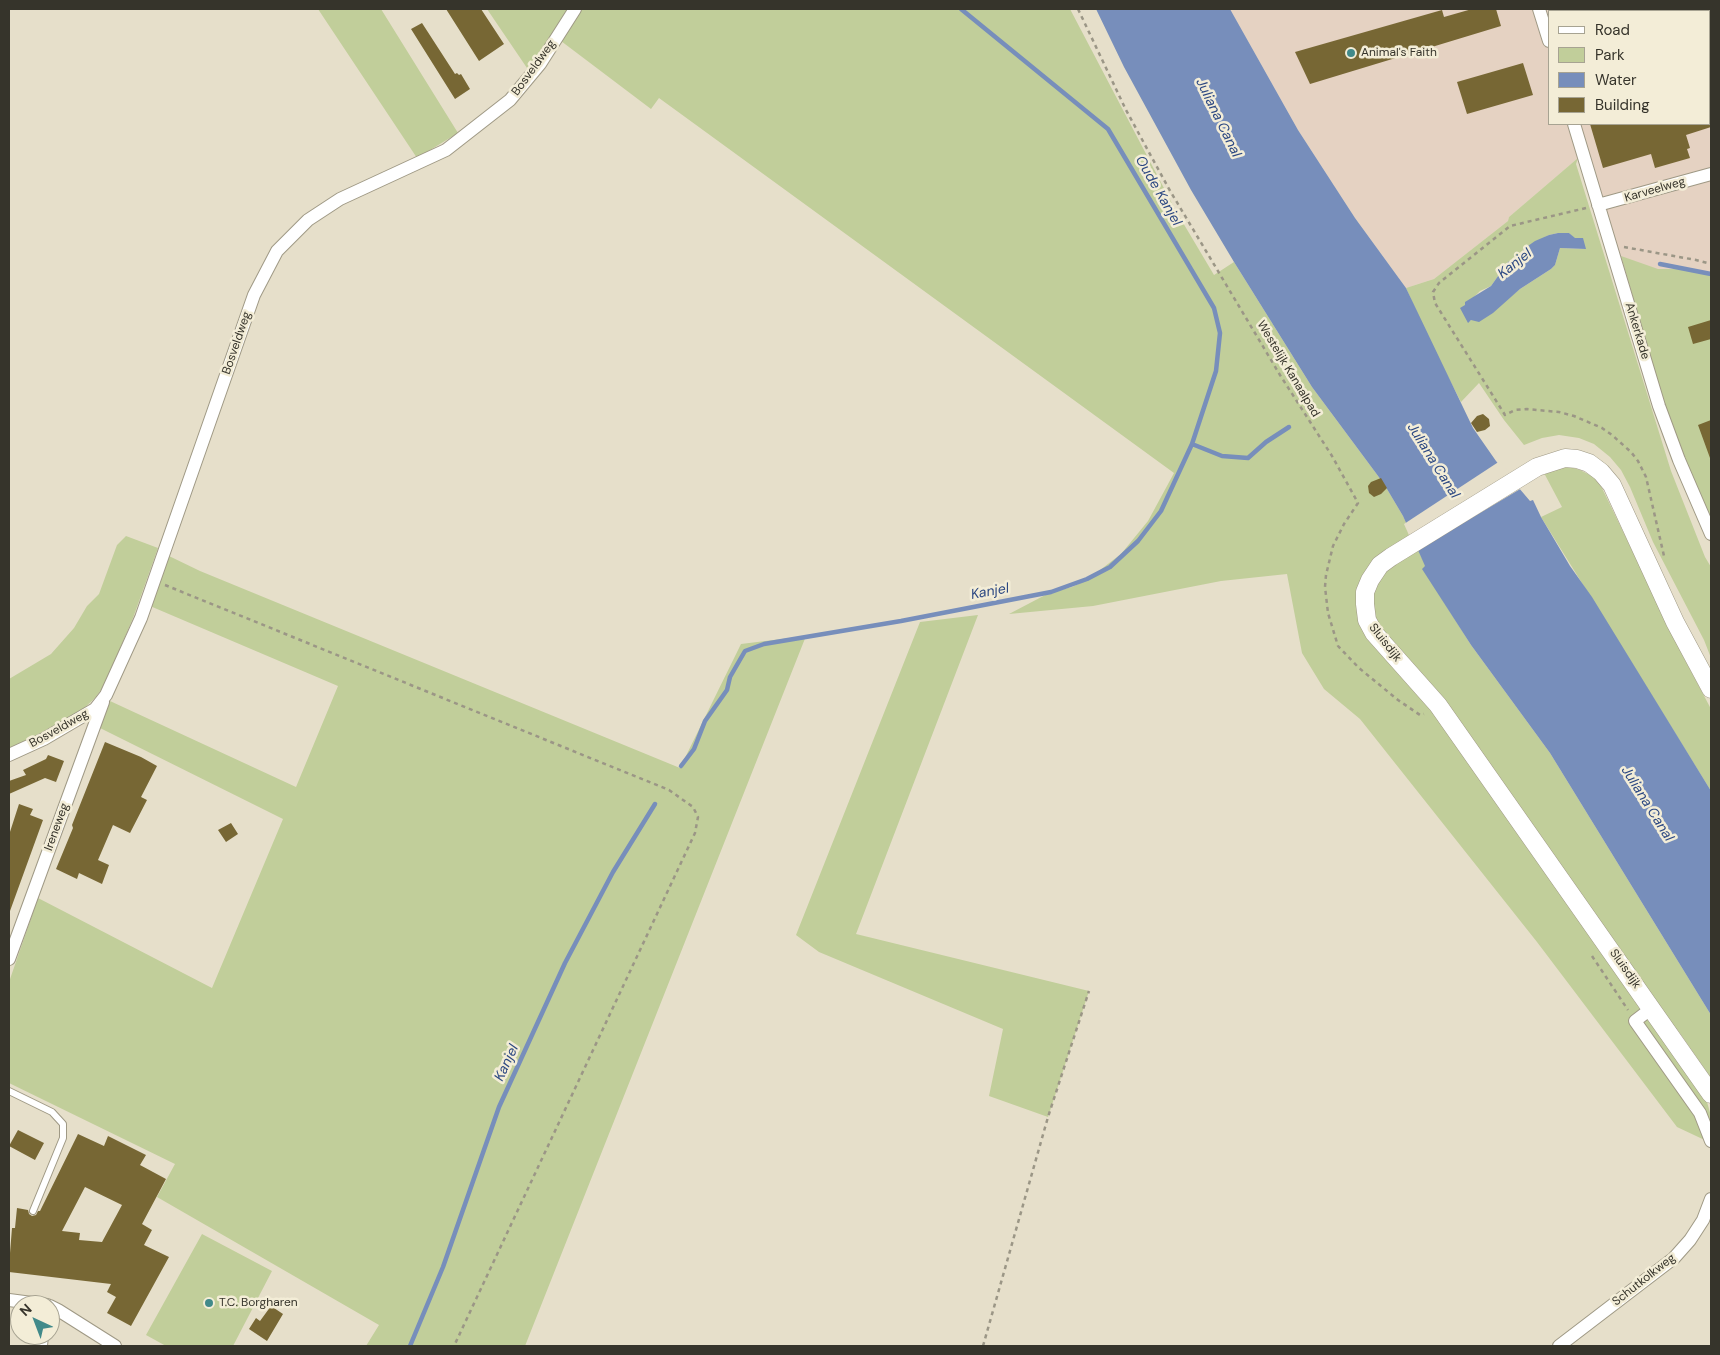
<!DOCTYPE html>
<html>
<head>
<meta charset="utf-8">
<style>
	body { margin:0 }
	#map { position:relative; width:1720px; height:1355px; overflow:hidden; background:#e6dfca; font-family:"DM Sans",sans-serif }
	canvas { display:block }
	.frame { position:absolute; inset:0; border:10px solid #36342b; pointer-events:none }
	.legend { position:absolute; left:1548px; top:10px; width:162px; height:115px; box-sizing:border-box; background:#f3edd7; border:1px solid #a7a392; margin:0; padding:6px 9px; list-style:none; font-size:15px; color:#36342b }
	.legend li { display:flex; align-items:center; gap:10px; height:25px }
	.legend b { width:25px; border:1px solid #a7a392 }
	.north { position:absolute; left:10px; top:1295px; width:50px; height:50px; box-sizing:border-box; background:#f3edd7; border:1px solid #a7a392; border-radius:50%; rotate:317deg; font-size:14px; font-weight:700; line-height:20px; text-align:center; color:#36342b }
	.north::after { content:''; display:block; margin:auto; width:18px; height:22px; background:#418a8a; clip-path:polygon(50% 0,100% 100%,50% 72%,0 100%) }
</style>
</head>
<body>
<div id="map">
<canvas width="1720" height="1355"></canvas>
<div class="frame"></div>
<ul class="legend">
<li><b style="height:6px;background:#fff"></b>Road</li>
<li><b style="height:14px;background:#c1ce9a"></b>Park</li>
<li><b style="height:14px;background:#778ebb"></b>Water</li>
<li><b style="height:14px;background:#776734"></b>Building</li>
</ul>
<div class="north">N</div>
</div>
<script>
const c = document.querySelector('canvas').getContext('2d');
c.lineJoin = 'round';
function paint(path, color) { c.fillStyle = color; c.fill(path, 'evenodd'); }
const shape = rows => new Path2D(rows.map(r => 'M' + r).join(''));
function strokePath(path, color, width, dash) { c.strokeStyle = color; c.lineWidth = width; c.lineCap = dash ? 'butt' : 'round'; c.setLineDash(dash || []); c.stroke(path); }
function write(font, color, halo, rows, align = 'center') {
  c.font = font + ' "DM Sans",sans-serif'; c.lineWidth = 5; c.setLineDash([]); c.textBaseline = 'middle'; c.strokeStyle = halo; c.fillStyle = color; for (const [text, x, y, turn = 0] of rows) {
    c.save(); c.translate(x, y); c.rotate((+turn || 0) * Math.PI / 180); c.textAlign = isNaN(turn) ? turn : align; if (halo) c.strokeText(text, 0, 0); c.fillText(text, 0, 0); c.restore();
  }
}
const industrial = shape([
	[1230,9,1711,9,1711,546,1578,158,1509,217,1508,221,1434,279,1406,288,1355,218,1298,130],
	[1549,11,1709,11,1709,124,1549,124]
]);
const green = shape([
	[318,9,381,9,458,133,417,158],
	[487,9,568,9,549,40,527,68],
	[582,9,1070,9,1176,211,1214,275,1234,262,1312,387,1384,484,1403,516,1426,567,1423,569,1471,645,1550,753,1711,1015,1711,1078,1677,1029,1707,1102,1711,1116,1711,1143,1677,1127,1537,942,1360,719,1324,689,1302,653,1287,574,1221,581,1093,606,1009,614,1049,593,1072,587,1087,580,1121,554,1148,521,1174,473,659,98,651,109,561,41],
	[1578,158,1576,164,1671,471,1705,557,1711,567,1711,658,1704,640,1653,542,1630,487,1621,470,1610,457,1594,444,1579,438,1559,435,1542,438,1524,445,1504,420,1479,383,1461,402,1431,344,1406,288,1434,279,1508,221,1509,217],
	[1558,233,1569,233,1585,249,1560,248,1555,265,1551,269,1520,289,1510,297,1468,322,1466,305,1480,291,1491,286,1508,262,1518,257,1525,248,1549,235],
	[1621,256,1658,269,1691,269,1711,274,1711,527,1665,406],
	[1566,466,1580,470,1592,476,1601,486,1684,658,1711,709,1711,791,1541,517,1562,507,1544,473],
	[126,536,158,548,133,618,104,686,95,698,81,711,9,750,9,679,51,654,74,628,87,606,99,594,117,545],
	[169,556,200,571,680,768,741,644,806,636,525,1346,366,1346,379,1325,157,1197,175,1164,9,1083,9,982,38,898,212,988,283,819,98,727,110,701,296,787,338,686,150,606],
	[978,615,856,934,1089,991,1048,1117,989,1096,1003,1029,819,952,796,935,920,622],
	[202,1234,272,1271,233,1346,166,1346,146,1335]
]);
const water = shape([
	[1096,9,1230,9,1298,130,1355,218,1406,288,1473,428,1496,461,1530,501,1533,500,1541,517,1570,566,1592,597,1711,791,1711,1015,1550,753,1471,645,1422,569,1425,566,1403,516,1384,484,1312,387,1234,262,1191,190,1124,67],
	[1558,233,1569,233,1575,238,1583,238,1586,249,1560,248,1555,265,1551,269,1520,289,1493,313,1479,322,1471,320,1468,323,1460,308,1465,305,1465,302,1491,286,1508,262,1518,257,1525,248,1535,241,1549,235]
]);
const pier = shape([
	[1500,461,1522,488,1416,551,1404,524]
]);
const stream = shape([
	[1660,264,1711,274],
	[1192,444,1222,456,1248,458,1266,442,1289,427],
	[681,766,694,749,705,721,727,690,730,677,745,651,764,644,901,621,1051,592,1087,579,1110,567,1138,541,1161,511,1192,444,1216,371,1220,333,1214,308,1108,129,961,9],
	[410,1346,443,1267,499,1107,565,963,613,872,655,804]
]);
const building = shape([
	[446,9,481,9,504,44,479,61],
	[1472,9,1496,9,1501,26,1310,84,1295,52,1442,10,1444,17],
	[422,23,455,74,457,73,459,75,461,74,470,89,455,99,411,29],
	[1523,63,1533,95,1467,114,1457,82],
	[1590,124,1711,124,1711,127,1686,135,1690,148,1687,149,1690,158,1655,168,1651,154,1603,168],
	[1711,320,1711,339,1693,344,1688,327],
	[1483,414,1489,419,1490,426,1485,430,1477,432,1471,423,1477,416],
	[1711,420,1711,458,1710,458,1698,425],
	[1381,478,1387,488,1381,494,1374,497,1369,493,1368,486,1371,482],
	[105,742,141,757,157,766,141,797,147,800,130,833,113,825,98,860,109,865,102,884,79,873,77,879,56,869,73,828,72,825],
	[48,755,64,761,56,782,45,778,9,794,9,781,26,775,23,770,46,759],
	[19,804,33,809,30,815,43,820,10,911,9,911,9,835],
	[231,823,238,834,226,842,218,830],
	[18,1130,44,1143,35,1160,9,1146],
	[78,1134,104,1146,108,1136,146,1155,140,1165,166,1179,142,1224,152,1230,144,1245,169,1257,131,1326,107,1313,116,1297,107,1292,111,1284,9,1272,9,1253,10,1253,12,1228,15,1228,17,1208,28,1210,29,1214,32,1216,36,1215,38,1211,40,1211],
	[85,1187,122,1205,102,1242,79,1240,80,1233,62,1231],
	[271,1306,283,1314,267,1341,249,1329,256,1318,260,1321]
]);
const path = shape([
	[1078,9,1126,110,1169,189,1280,375,1332,456,1358,503,1344,524,1333,546,1326,575,1325,587,1328,613,1338,646,1359,668,1398,700,1420,715,1424,714],
	[1586,208,1510,226,1439,283,1433,292,1435,303,1505,415,1515,410,1527,409,1559,412,1574,416,1602,428,1612,435,1631,452,1638,461,1646,477,1664,556],
	[1624,247,1696,260,1711,264],
	[165,585,669,790,693,807,698,817,695,833,454,1346],
	[1592,956,1628,1010],
	[983,1346,1048,1117,1089,991]
]);
const lane = shape([
	[9,1091,52,1112,63,1124,63,1138,33,1211]
]);
const street = shape([
	[1539,9,1549,41],
	[1574,124,1659,406,1679,460,1711,534],
	[1598,205,1711,174],
	[9,755,44,739,95,709,106,695,141,618,254,295,277,251,308,220,340,199,446,150,510,100,540,64,575,9],
	[9,959,103,702],
	[1652,1008,1635,1021,1700,1113,1711,1141],
	[9,1300,47,1305],
	[50,1306,58,1310,115,1346],
	[41,1346,42,1335],
	[1559,1346,1674,1258,1690,1240,1703,1220,1711,1199]
]);
const secondary = shape([
	[1711,689,1675,622,1612,485,1601,472,1589,463,1577,459,1565,458,1537,467,1391,557,1380,565,1370,580,1365,592,1365,604,1367,620,1374,633,1438,705,1711,1094]
]);
const markers = [
	[1351,53,5,"#418a8a"],
	[209,1303,5,"#418a8a"]
];
const poiNames = [
	["Animal's Faith",1361,53],
	["T.C. Borgharen",219,1303]
];
const streetNames = [
	["Bosveldweg",534,68,-54],
	["Karveelweg",1655,190,-16],
	["Ankerkade",1637,331,73],
	["Bosveldweg",237,343,-71],
	["Westelijk Kanaalpad",1288,369,59],
	["Sluisdijk",1385,643,52],
	["Bosveldweg",59,729,-29],
	["Ireneweg",57,827,-70],
	["Sluisdijk",1625,969,55],
	["Schutkolkweg",1644,1280,-38]
];
const waterNames = [
	["Juliana Canal",1218,118,64],
	["Oude Kanjel",1158,191,60],
	["Kanjel",1515,264,-38],
	["Juliana Canal",1433,461,58],
	["Kanjel",990,592,-10],
	["Juliana Canal",1647,804,58],
	["Kanjel",507,1063,-65]
];
paint(industrial, '#e5d2c2');
paint(green, '#c1ce9a');
paint(water, '#778ebb');
paint(pier, '#e6dfca');
strokePath(stream, '#778ebb', 4.5);
paint(building, '#776734');
strokePath(lane, '#9f9985', 8);
strokePath(street, '#9f9985', 14);
strokePath(secondary, '#9f9985', 19);
strokePath(path, '#9b9686', 2.5, [4, 4]);
strokePath(lane, '#fff', 6);
strokePath(street, '#fff', 12);
strokePath(secondary, '#fff', 18);
for (const [x, y, r, color] of markers) { const dot = new Path2D(); dot.arc(x, y, r, 0, 2 * Math.PI); c.fillStyle = color; c.fill(dot); strokePath(dot, '#f3edd7', 2); }
write('12px', '#36342b', '#f3edd7', poiNames, 'left');
write('12px', '#36342b', '#f3edd7', streetNames);
write('italic 14px', '#2c4882', '#f3edd7', waterNames);
</script>
</body>
</html>
